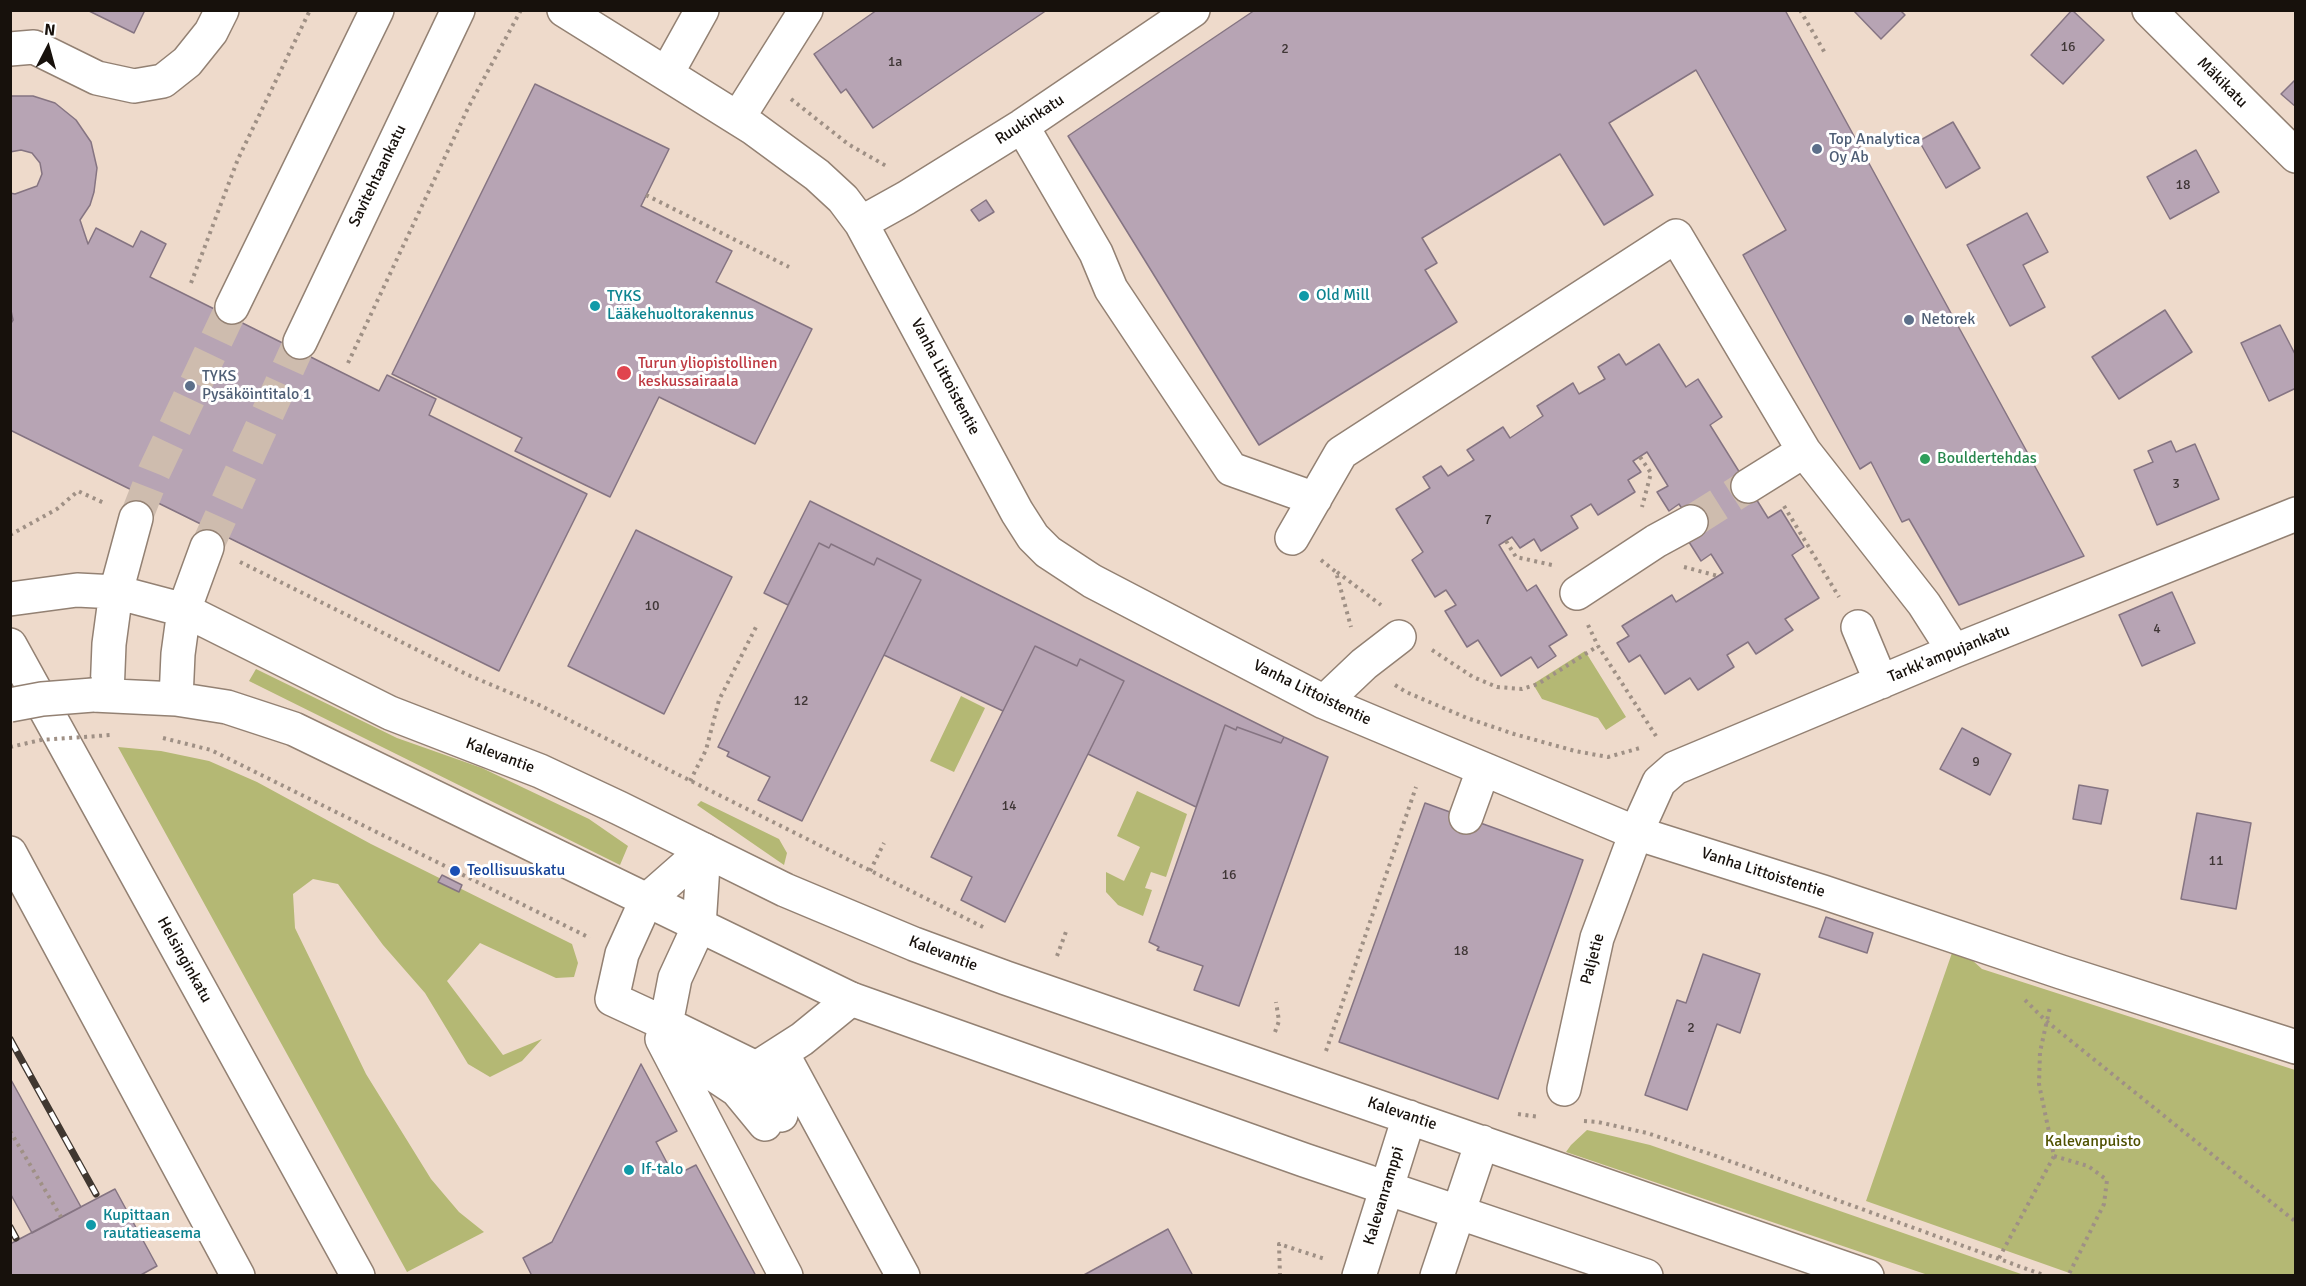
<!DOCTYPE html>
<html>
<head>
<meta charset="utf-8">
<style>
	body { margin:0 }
	#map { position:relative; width:2306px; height:1286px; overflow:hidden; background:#eedacb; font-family:Signika,sans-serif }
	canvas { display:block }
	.frame { position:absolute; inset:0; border:12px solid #17110c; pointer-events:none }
	.north { position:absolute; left:18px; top:18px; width:60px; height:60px; -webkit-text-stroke:4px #fff; paint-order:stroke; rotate:6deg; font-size:16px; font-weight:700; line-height:24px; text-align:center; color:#17110c }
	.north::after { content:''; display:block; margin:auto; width:21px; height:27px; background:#17110c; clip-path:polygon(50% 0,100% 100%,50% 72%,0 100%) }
</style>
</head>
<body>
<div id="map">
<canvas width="2306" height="1286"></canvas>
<div class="frame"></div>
<div class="north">N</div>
</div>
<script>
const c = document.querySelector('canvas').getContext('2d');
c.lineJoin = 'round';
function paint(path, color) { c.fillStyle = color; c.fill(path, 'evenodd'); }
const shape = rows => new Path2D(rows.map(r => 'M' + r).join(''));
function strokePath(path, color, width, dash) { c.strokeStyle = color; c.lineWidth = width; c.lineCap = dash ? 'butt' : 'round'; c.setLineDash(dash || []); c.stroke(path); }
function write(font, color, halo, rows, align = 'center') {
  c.font = font + ' Signika,sans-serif'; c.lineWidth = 6; c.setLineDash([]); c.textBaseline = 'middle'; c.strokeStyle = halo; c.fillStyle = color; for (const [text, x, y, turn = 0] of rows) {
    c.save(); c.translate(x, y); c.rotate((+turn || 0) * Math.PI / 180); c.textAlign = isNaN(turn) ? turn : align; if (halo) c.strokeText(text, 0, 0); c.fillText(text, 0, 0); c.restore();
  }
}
const green = shape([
	[1585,651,1626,717,1606,730,1598,718,1542,699,1533,684],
	[256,669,397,738,482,768,589,819,628,846,620,865,249,681],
	[961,696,985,708,954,772,930,761],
	[118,747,161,751,209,761,257,782,371,844,572,944,578,963,574,977,556,978,480,943,447,981,503,1055,542,1039,522,1061,490,1077,468,1064,425,993,383,945,338,884,313,879,293,894,295,928,366,1074,431,1179,459,1212,484,1232,407,1272],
	[1137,791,1187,814,1166,877,1151,872,1145,888,1152,890,1143,916,1118,905,1106,892,1106,872,1124,881,1140,847,1117,836],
	[701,801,779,839,787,853,784,865,697,805],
	[1953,950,1972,960,1982,969,2295,1070,2295,1275,2075,1275,1866,1201],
	[1587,1130,1650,1145,2024,1275,1928,1275,1566,1152,1571,1145]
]);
const building = shape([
	[87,10,145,10,134,33,87,10],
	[877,10,1047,10,873,128,846,89,841,93,814,54,877,10],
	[1255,10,1785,10,2084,556,1959,605,1909,519,1902,522,1871,462,1860,469,1743,255,1786,230,1696,70,1609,123,1653,195,1604,225,1560,154,1422,238,1437,263,1425,270,1457,322,1259,445,1068,136,1255,10],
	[1853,10,1900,10,1905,15,1881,39,1853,10],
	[2072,10,2104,40,2063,84,2031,55,2072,10],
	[2296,79,2296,107,2281,94,2296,79],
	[535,84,669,149,641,206,732,251,716,282,812,329,755,444,659,397,610,497,515,451,522,438,392,374,535,84],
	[10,96,33,96,55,103,76,120,91,142,97,168,94,192,90,205,80,220,88,244,96,228,133,247,141,231,166,244,150,277,379,391,387,375,436,399,429,415,587,494,499,671,10,430,10,325,13,320,10,306,10,193,15,194,37,186,42,174,40,163,32,153,21,150,10,152,10,96],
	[1953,122,1980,168,1946,188,1919,141,1953,122],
	[2196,150,2219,192,2170,219,2147,177,2196,150],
	[986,200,994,212,979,221,971,210,986,200],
	[2027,213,2048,252,2023,265,2045,307,2010,326,1967,245,2027,213],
	[2165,310,2192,352,2119,399,2092,357,2165,310],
	[2280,325,2296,356,2296,388,2269,401,2241,343,2280,325],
	[1659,344,1686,387,1698,379,1722,417,1710,425,1768,518,1781,510,1804,547,1792,555,1819,598,1785,619,1793,630,1756,654,1748,642,1727,655,1734,667,1698,690,1690,678,1665,694,1640,655,1629,662,1617,643,1629,636,1622,626,1672,595,1676,602,1723,573,1711,554,1701,561,1689,542,1699,535,1679,504,1669,511,1657,492,1668,486,1647,452,1633,461,1641,472,1628,480,1635,492,1598,515,1591,504,1571,516,1578,528,1541,551,1534,539,1520,548,1512,537,1499,545,1527,591,1536,585,1567,635,1549,646,1556,656,1538,668,1531,657,1501,676,1478,640,1467,647,1445,611,1456,605,1446,590,1435,597,1412,560,1423,552,1396,509,1430,488,1423,477,1441,466,1448,476,1474,460,1467,450,1503,427,1510,438,1543,416,1537,406,1573,383,1579,394,1605,379,1598,367,1619,354,1626,365,1659,344],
	[2171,441,2176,452,2195,444,2219,499,2157,525,2134,470,2153,462,2148,451,2171,441],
	[810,501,1284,737,1281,743,1237,727,1236,730,1225,725,1196,807,1088,754,1124,681,1080,659,1077,666,1035,646,1003,711,884,655,921,580,877,558,874,565,831,544,829,548,819,543,788,605,764,593,810,501],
	[636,530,732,577,664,714,568,666,636,530],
	[819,543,829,548,831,544,874,565,877,558,921,580,802,821,758,800,770,777,727,756,729,752,718,747,819,543],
	[2172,592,2195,643,2142,666,2119,615,2172,592],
	[1035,646,1077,666,1080,659,1124,681,1005,922,961,900,972,877,931,857,1035,646],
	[1225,725,1236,730,1237,727,1281,743,1284,737,1328,757,1239,1006,1194,990,1203,966,1157,950,1159,947,1149,942,1225,725],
	[1962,728,2011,754,1990,795,1940,769,1962,728],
	[2079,785,2108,790,2101,824,2073,819,2079,785],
	[1425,803,1583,860,1498,1099,1339,1042,1425,803],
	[2197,813,2251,823,2236,909,2181,899,2197,813],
	[442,875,462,885,459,892,438,882,442,875],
	[1826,917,1873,933,1867,953,1819,937,1826,917],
	[1703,954,1760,974,1740,1033,1717,1024,1687,1110,1645,1095,1677,1000,1686,1003,1703,954],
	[641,1064,677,1131,656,1142,674,1176,696,1165,756,1276,532,1276,523,1258,552,1242,641,1064],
	[10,1078,81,1207,32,1233,10,1193,10,1078],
	[115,1189,157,1266,139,1276,10,1276,10,1244,115,1189],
	[1168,1229,1193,1276,1082,1276,1168,1229]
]);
const minorTunnel = shape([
	[1691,522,1748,486]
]);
const majorTunnel = shape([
	[136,518,154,472,232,307],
	[207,547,300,342]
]);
const path = shape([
	[1800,10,1825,53],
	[791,99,848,144,888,167],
	[646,195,789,267],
	[191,283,238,159,310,10],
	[348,363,469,106,521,10],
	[1640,457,1651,473,1642,507],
	[1784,506,1839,597],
	[10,535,57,509,78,491,104,503],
	[1506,541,1516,557,1552,565],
	[1321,560,1336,572,1351,627],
	[240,562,468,675,537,704,987,929],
	[1684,567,1718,576],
	[1337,572,1381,605],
	[1588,625,1598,646,1656,736],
	[1432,650,1473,677,1497,687,1522,689,1538,684,1598,646],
	[1395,685,1406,692,1467,718,1514,734,1575,751,1608,757,1640,748],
	[163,738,211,750,590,938],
	[690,781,706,750,719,700,756,627],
	[870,871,884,843],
	[1057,956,1067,929],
	[2025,1000,2045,1020,2296,1222],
	[1275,1032,1279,1021,1276,1002],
	[1326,1051,1416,787],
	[1518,1114,1540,1117],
	[1584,1121,1598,1122,1647,1133,1713,1155,2046,1276],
	[10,1131,61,1217],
	[2054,1156,2088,1166,2107,1180,2104,1204,2068,1276],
	[1999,1258,2054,1156,2039,1084,2040,1052,2050,1007],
	[1280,1276,1279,1244,1325,1259]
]);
const minor = shape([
	[564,10,753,128,817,175,843,199,861,223,1017,512,1033,537,1048,552,1092,581,1324,702,1636,833,1823,892,2061,972,2296,1047],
	[2149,10,2296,156],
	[10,49,34,47,97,78,134,86,163,81,187,62,211,32,222,10],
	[667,73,702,10],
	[738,118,806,10],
	[1022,126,1096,253,1111,289,1231,469,1315,499],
	[861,223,906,198,1022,126,1193,10],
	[1748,486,1804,451],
	[1292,538,1341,453,1676,236,1804,451,1924,604,1954,651],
	[1577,593,1656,541,1691,522],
	[1858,627,1881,682],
	[1324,702,1364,664,1399,637],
	[1466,817,1483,770],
	[704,850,646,901,622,954,612,999,666,1024,662,1039,786,1276],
	[704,850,699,926,675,978,666,1024,756,1068,781,1115],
	[668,1044,737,1090,765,1124],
	[782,1053,903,1276],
	[763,1064,802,1039,851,999],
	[1564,1089,1597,938,1636,833,1659,782,1675,768,1954,651,2296,514]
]);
const major = shape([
	[232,307,377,10],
	[300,342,458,10],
	[10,599,77,590,116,592,184,610,390,713,540,771,619,808,785,890,914,944,1006,978,1867,1276],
	[93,695,176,699,227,707,294,729,851,999,1304,1160,1646,1276],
	[107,695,109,644,116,592,136,518],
	[176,699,178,654,184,610,207,547],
	[1359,1276,1409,1117],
	[1437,1276,1482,1142]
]);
const highway = shape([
	[10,645,358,1276],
	[10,853,238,1276]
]);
const rail = shape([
	[10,1039,96,1194],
	[10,1227,16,1238]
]);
const pathBridge = shape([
	[10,747,41,740,111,735]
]);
const majorBridge = shape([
	[10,705,42,699,93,695]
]);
const markers = [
	[1817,149,6,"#5c6f8a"],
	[1304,296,6,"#0f9aa8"],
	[595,306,6,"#0f9aa8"],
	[1909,320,6,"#5c6f8a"],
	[624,373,8,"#e0444e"],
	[190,386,6,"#5c6f8a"],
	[1925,459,6,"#2e9e5b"],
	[455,871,6,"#1a4fb4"],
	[629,1170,6,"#0f9aa8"],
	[91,1225,6,"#0f9aa8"]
];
const numberNames = [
	["16",2068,47],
	["2",1285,49],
	["1a",895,62],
	["18",2183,185],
	["3",2176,484],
	["7",1488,520],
	["10",652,606],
	["4",2157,629],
	["12",801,701],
	["9",1976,762],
	["14",1009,806],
	["11",2216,861],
	["16",1229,875],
	["18",1461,951],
	["2",1691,1028]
];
const streetNames = [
	["Mäkikatu",2222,83,45],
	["Ruukinkatu",1030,120,-33],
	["Savitehtaankatu",378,176,-64],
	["Vanha Littoistentie",945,377,62],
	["Tarkk'ampujankatu",1949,654,-22],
	["Vanha Littoistentie",1312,693,26],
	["Kalevantie",500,756,21],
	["Vanha Littoistentie",1763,873,18],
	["Kalevantie",943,954,21],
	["Paljetie",1593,959,-75],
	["Helsinginkatu",184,960,61],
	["Kalevantie",1402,1114,19],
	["Kalevanramppi",1384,1196,-73]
];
const serviceNames = [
	["Top Analytica",1829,140],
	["Oy Ab",1829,158],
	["Netorek",1921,320],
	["TYKS",202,377],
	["Pysäköintitalo 1",202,395]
];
const cultureNames = [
	["Old Mill",1316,296],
	["TYKS",607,297],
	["Lääkehuoltorakennus",607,315],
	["If-talo",641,1170],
	["Kupittaan",103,1216],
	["rautatieasema",103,1234]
];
const healthNames = [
	["Turun yliopistollinen",638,364],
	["keskussairaala",638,382]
];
const leisureNames = [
	["Bouldertehdas",1937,459]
];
const transitNames = [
	["Teollisuuskatu",467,871]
];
const parkNames = [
	["Kalevanpuisto",2093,1142]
];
paint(green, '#b4b874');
paint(building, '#b7a4b4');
strokePath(building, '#857482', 1.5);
strokePath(minorTunnel, '#cebcae', 33, [33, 16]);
strokePath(majorTunnel, '#cebcae', 33, [33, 16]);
strokePath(minor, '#938173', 36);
strokePath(major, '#938173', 36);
strokePath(highway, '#938173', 36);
strokePath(path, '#9f9085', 4, [3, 4.5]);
strokePath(minor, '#fff', 33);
strokePath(major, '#fff', 33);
strokePath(highway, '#fff', 33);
strokePath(rail, '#403730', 7);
strokePath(rail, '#fff', 4.5, [14]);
strokePath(majorBridge, '#938173', 36, []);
strokePath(pathBridge, '#9f9085', 4, [3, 4.5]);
strokePath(majorBridge, '#fff', 33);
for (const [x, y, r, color] of markers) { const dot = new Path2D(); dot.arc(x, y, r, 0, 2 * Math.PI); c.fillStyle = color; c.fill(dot); strokePath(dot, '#fff', 2); }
write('14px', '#3f3636', null, numberNames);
write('16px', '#17110c', '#fff', streetNames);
write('16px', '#4e5e75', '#fff', serviceNames, 'left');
write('16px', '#0d838f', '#fff', cultureNames, 'left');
write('16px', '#be3a42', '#fff', healthNames, 'left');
write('16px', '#27864d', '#fff', leisureNames, 'left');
write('16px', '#164399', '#fff', transitNames, 'left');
write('16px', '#4f5100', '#fff', parkNames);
</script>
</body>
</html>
